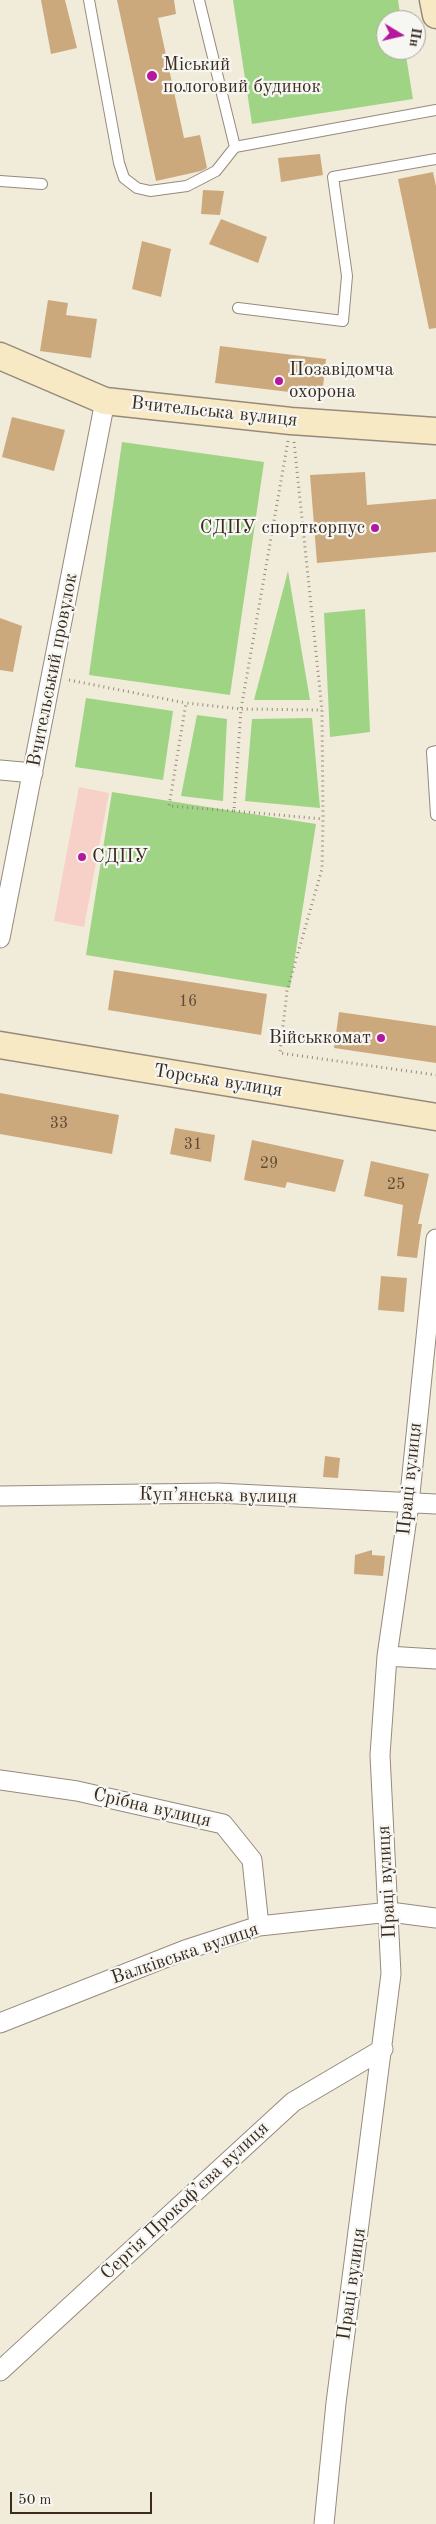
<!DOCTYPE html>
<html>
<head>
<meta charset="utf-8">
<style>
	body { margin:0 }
	#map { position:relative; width:436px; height:2524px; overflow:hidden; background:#f1ebda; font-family:"Old Standard TT",serif }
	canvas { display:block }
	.north { position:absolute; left:376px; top:10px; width:50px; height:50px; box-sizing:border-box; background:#f6f6f2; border:1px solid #aba49d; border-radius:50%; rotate:99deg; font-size:14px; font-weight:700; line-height:20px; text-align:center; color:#3b2a1e }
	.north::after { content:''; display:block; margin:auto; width:18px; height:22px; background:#b5179e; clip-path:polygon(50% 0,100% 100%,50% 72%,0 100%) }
	.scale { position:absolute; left:10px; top:2492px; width:142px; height:22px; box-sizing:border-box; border:2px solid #3b2a1e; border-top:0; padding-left:6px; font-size:15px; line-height:18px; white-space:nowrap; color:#3b2a1e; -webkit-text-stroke:4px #f6f6f2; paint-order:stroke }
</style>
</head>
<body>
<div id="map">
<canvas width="436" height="2524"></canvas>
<div class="north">Пн</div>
<div class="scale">50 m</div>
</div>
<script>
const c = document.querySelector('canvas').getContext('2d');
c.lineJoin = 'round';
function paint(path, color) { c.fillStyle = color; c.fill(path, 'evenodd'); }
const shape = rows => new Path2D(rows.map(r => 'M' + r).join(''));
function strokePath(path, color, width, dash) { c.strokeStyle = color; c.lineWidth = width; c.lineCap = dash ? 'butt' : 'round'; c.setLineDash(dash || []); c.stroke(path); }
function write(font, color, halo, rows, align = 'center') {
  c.font = font + ' "Old Standard TT",serif'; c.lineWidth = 4.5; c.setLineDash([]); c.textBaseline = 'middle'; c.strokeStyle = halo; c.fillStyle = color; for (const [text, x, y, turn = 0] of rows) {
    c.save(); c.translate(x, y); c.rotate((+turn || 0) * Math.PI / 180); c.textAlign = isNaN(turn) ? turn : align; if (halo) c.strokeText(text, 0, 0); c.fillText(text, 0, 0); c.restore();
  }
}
const built = shape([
	[79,787,109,793,84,927,54,921]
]);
const green = shape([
	[233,0,398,0,401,20,386,20,386,50,405,50,413,99,252,124],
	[122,442,264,462,230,695,89,675],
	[288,571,310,700,254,700],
	[365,609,370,732,330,737,324,613],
	[86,698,173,711,163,780,75,767],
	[197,715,227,719,223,801,181,796],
	[312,718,320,808,245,801,252,719],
	[112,792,316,824,290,988,86,955]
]);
const building = shape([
	[41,0,65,0,77,48,51,54],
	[117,0,174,0,176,14,158,18,184,138,200,135,207,168,201,171,156,181],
	[320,154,323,175,281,182,278,158],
	[433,172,436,186,436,328,429,329,398,179],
	[203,190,224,191,220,215,201,214],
	[221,219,267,237,258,263,209,244],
	[142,241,171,249,161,297,132,289],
	[48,300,68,303,66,315,97,319,91,358,40,351],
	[220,346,326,359,322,396,215,383],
	[12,417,65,430,54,471,2,457],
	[365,472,367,505,436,499,436,552,317,563,310,475],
	[0,618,22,626,13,672,0,670],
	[114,970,267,994,261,1035,108,1010],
	[339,1012,436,1026,436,1063,334,1048],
	[0,1093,119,1115,112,1154,0,1134],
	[175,1128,215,1135,211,1162,170,1154],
	[252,1140,344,1160,335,1192,287,1182,285,1188,244,1180],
	[371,1161,429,1174,418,1224,422,1224,417,1258,397,1256,403,1205,364,1196],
	[381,1276,407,1278,404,1312,378,1310],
	[325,1456,340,1458,338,1478,323,1477],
	[372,1550,372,1555,385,1556,383,1576,354,1574,355,1555]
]);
const path = shape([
	[288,441,241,709,186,703,169,806,234,811,241,709,322,710],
	[294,442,322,710,323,819,322,869,287,991,280,1053,436,1075],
	[69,680,186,703],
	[234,811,323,819]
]);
const lane = shape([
	[89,0,119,163,124,178,137,188,150,191,187,186,216,171,235,147],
	[199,0,235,147,436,110],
	[0,181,42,184],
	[238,308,343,321,347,276,333,177,436,159],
	[436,751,432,752,436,815]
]);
const street = shape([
	[0,770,33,773],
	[0,938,105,401],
	[0,1496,218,1493,436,1504],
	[387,1656,436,1659],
	[0,1780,77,1791,223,1824,252,1860,259,1926],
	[0,2023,185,1950,259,1926,390,1912,436,1918],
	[0,2371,293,2102,383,2049],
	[324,2524,336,2403,391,1974,380,1755,387,1656,409,1504,436,1239]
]);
const secondary = shape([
	[433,0,436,15],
	[0,356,105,401,291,421,436,431],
	[0,1045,436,1117]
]);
const markers = [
	[152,76,6,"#b5179e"],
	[279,381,5,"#b5179e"],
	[375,528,5,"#b5179e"],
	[82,857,5,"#b5179e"],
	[381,1038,5,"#b5179e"]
];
const numberNames = [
	["16",188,1002],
	["33",59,1124],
	["31",193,1145],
	["29",269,1164],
	["25",396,1185]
];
const poiNames = [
	["Міський",163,65],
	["пологовий будинок",163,87],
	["Позавідомча",289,370],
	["охорона",289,392],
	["СДПУ спорткорпус",365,528,"right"],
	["СДПУ",92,857],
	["Військкомат",371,1038,"right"]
];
const streetNames = [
	["Вчительська вулиця",214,412,6],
	["Вчительський провулок",53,670,-79],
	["Торська вулиця",218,1081,9],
	["Праці вулиця",410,1479,-84],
	["Куп’янська вулиця",218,1496,1],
	["Срібна вулиця",152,1808,13],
	["Праці вулиця",387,1882,-93],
	["Валківська вулиця",185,1954,-19],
	["Сергія Прокоф’єва вулиця",185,2201,-43],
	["Праці вулиця",352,2284,-82]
];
paint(built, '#f7d1c7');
paint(green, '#9fd485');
paint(building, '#cca97d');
strokePath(lane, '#968a7c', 12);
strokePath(street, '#968a7c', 21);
strokePath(secondary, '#968a7c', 29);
strokePath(path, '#968a7c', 3, [1, 4]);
strokePath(lane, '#fff', 10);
strokePath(street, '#fff', 19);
strokePath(secondary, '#f6e9c3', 26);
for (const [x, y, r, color] of markers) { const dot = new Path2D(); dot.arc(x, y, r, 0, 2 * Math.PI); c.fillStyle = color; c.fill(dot); strokePath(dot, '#f6f6f2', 2); }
write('16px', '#5f4a36', null, numberNames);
write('19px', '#3b2a1e', '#f6f6f2', poiNames, 'left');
write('19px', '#3b2a1e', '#f6f6f2', streetNames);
</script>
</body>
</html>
